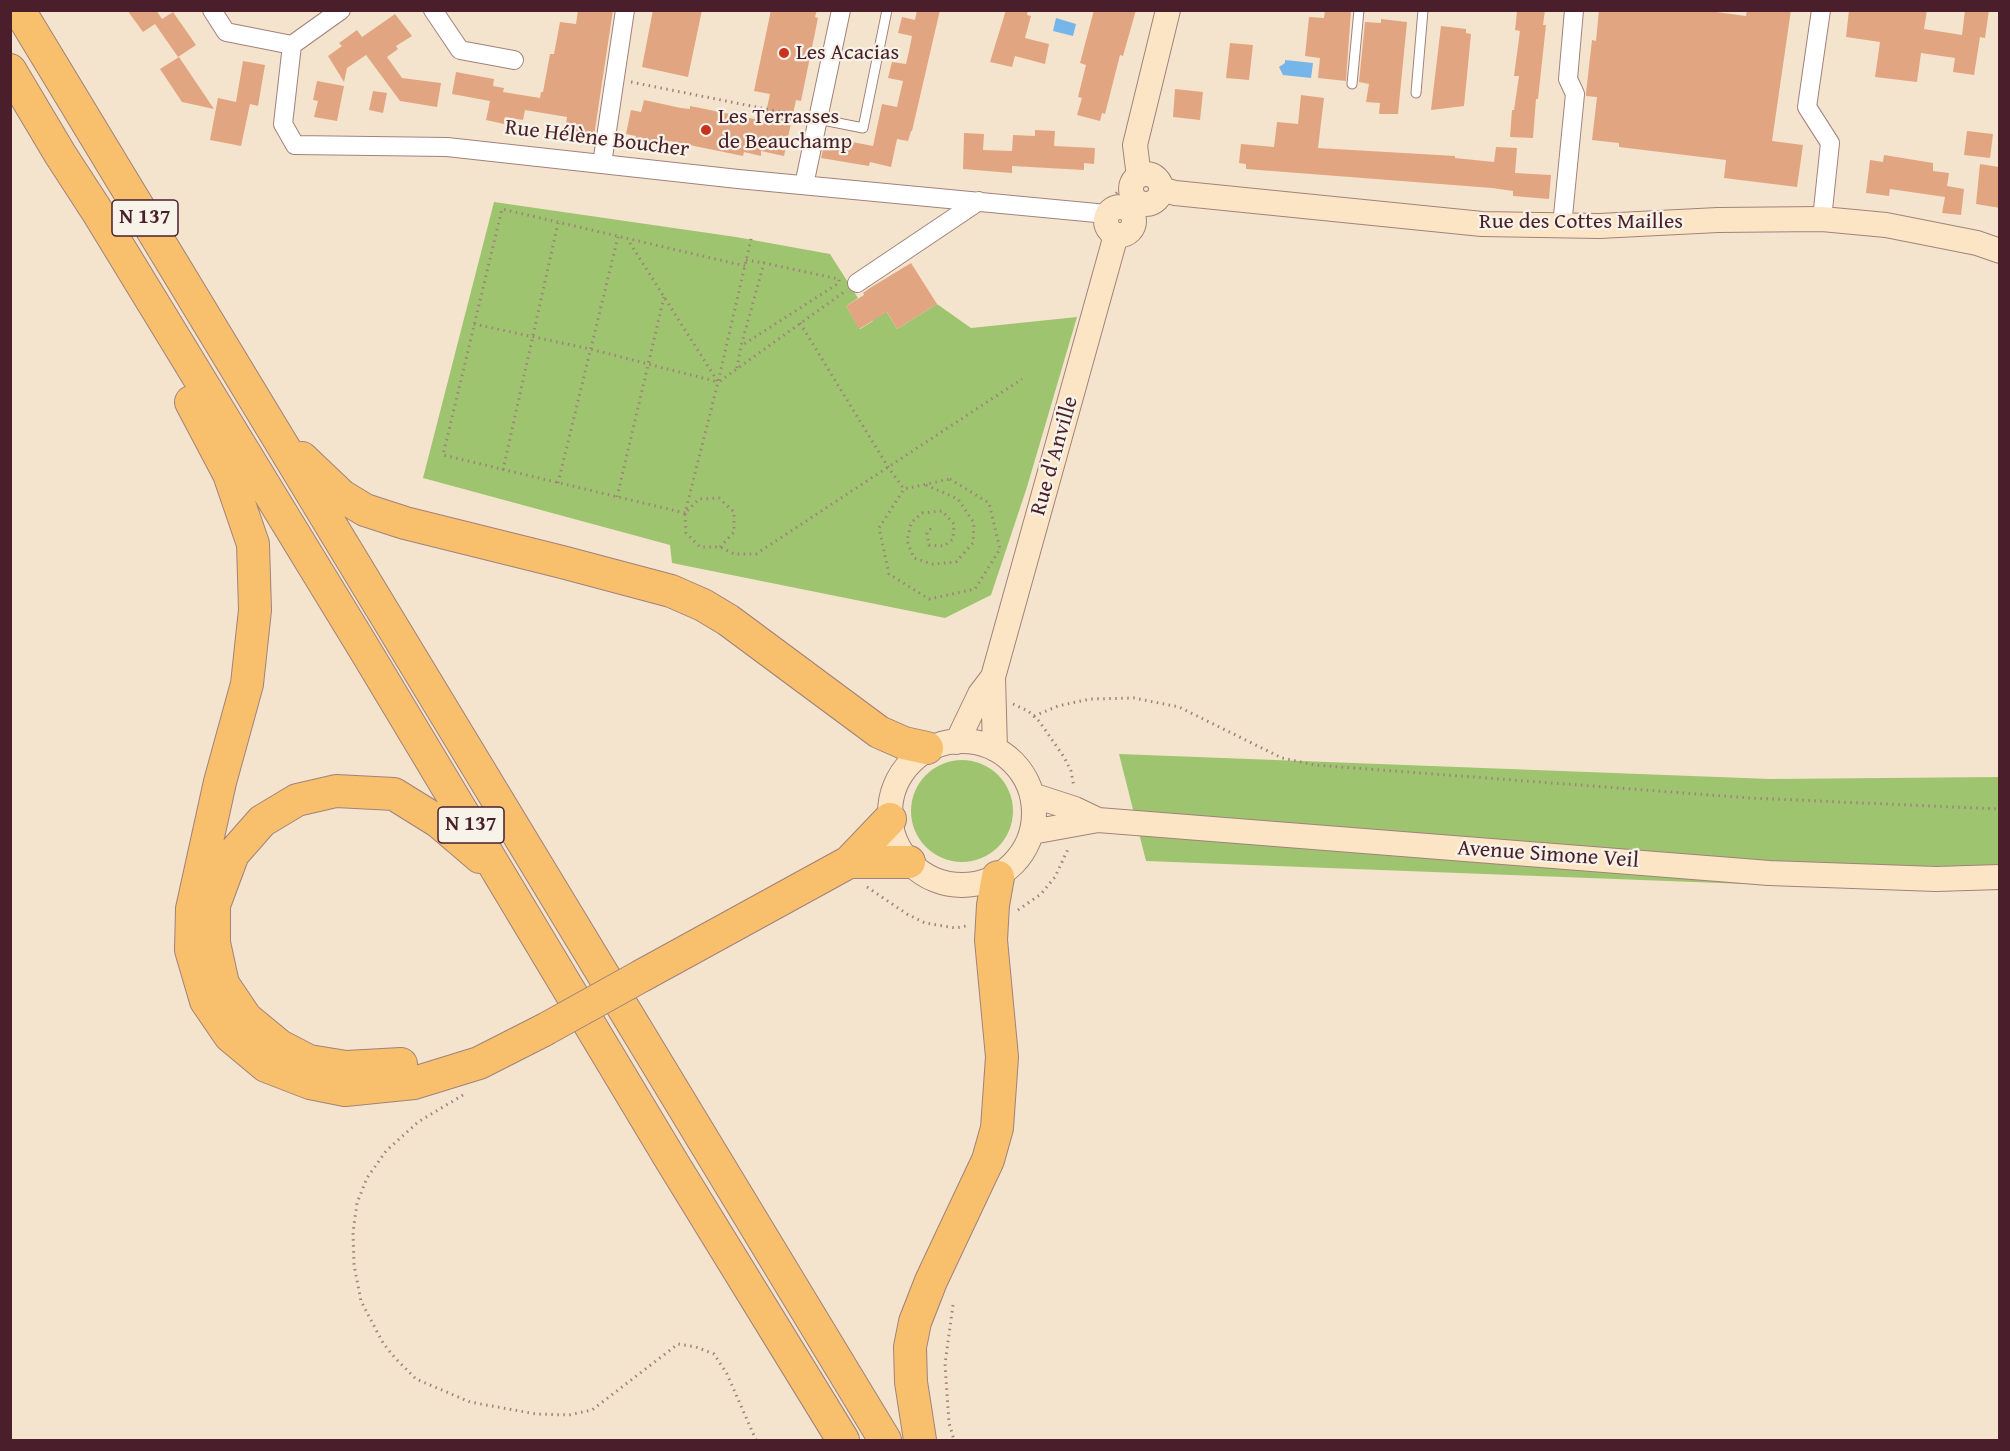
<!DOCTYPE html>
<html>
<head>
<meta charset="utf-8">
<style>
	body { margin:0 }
	#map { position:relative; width:2010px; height:1451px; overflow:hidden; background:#f5e4cd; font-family:"Gentium Book Plus",serif }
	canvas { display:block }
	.frame { position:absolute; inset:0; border:12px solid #4a1f2b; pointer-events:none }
</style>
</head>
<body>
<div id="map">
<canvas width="2010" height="1451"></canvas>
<div class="frame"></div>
</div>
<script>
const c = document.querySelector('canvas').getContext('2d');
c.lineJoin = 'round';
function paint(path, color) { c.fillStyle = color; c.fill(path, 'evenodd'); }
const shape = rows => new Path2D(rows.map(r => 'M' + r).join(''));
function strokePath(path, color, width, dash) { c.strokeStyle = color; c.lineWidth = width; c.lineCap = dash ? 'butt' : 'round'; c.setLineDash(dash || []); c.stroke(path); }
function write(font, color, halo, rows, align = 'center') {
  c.font = font + ' "Gentium Book Plus",serif'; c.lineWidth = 4.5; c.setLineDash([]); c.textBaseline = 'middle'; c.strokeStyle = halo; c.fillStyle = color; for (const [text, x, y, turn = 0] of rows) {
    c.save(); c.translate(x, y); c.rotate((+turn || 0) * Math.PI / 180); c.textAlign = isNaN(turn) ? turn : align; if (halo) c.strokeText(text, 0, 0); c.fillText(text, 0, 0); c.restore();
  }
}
const green = shape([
	[494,202,736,237,830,254,858,298,846,306,860,329,873,321,872,317,885,309,897,329,937,304,971,328,1077,317,1027,487,991,595,945,618,672,563,670,545,423,478],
	[1119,754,1770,779,1999,777,1999,889,1902,890,1146,861],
	'911 811a51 51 0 1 1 102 0a51 51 0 1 1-102 0Z'
]);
const water = shape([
	[1056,18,1076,24,1073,36,1053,31],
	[1285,60,1313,63,1311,78,1283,75,1279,67,1285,63]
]);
const building = shape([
	[127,10,156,10,162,19,173,12,196,45,178,57,155,24,143,32],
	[578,10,613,10,594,136,565,132,567,117,525,110,523,120,505,117,504,124,486,120,490,101,452,94,456,72,494,79,493,86,504,88,503,92,540,98,541,92,543,92,550,54,554,54,560,22,576,24],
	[653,10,702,10,688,77,642,67],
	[771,10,817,10,815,17,818,18,801,101,796,100,784,156,761,151,761,156,744,152,743,156,670,141,668,146,635,140,636,136,626,134,631,110,641,112,644,100,681,108,690,109,690,106,764,121,770,94,754,91],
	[917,10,940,10,912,131,911,131,908,141,897,139,891,167,870,162,869,166,821,158,826,137,873,146,882,104,897,107,903,81,888,78,892,62,906,64,909,51,912,36,898,33,902,17,915,20],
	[1006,10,1028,10,1027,15,1031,16,1025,38,1049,44,1045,64,1015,56,1012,67,990,62],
	[1094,10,1136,10,1123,56,1120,55,1105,114,1102,113,1100,121,1077,115,1082,98,1078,97,1086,65,1080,63],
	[1325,10,1351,10,1346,81,1318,78,1320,58,1305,56,1309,17,1324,18],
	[1521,10,1545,10,1543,25,1546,25,1538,99,1536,99,1533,138,1510,137,1512,110,1514,110,1519,76,1514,76,1520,31,1515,30,1517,12,1521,12],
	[1599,10,1702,10,1746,16,1747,10,1791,10,1772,141,1803,145,1797,187,1724,178,1726,160,1619,147,1619,143,1592,140,1597,97,1586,96,1586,93,1592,40,1596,41],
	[1849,10,1927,10,1924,29,1962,35,1965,10,1989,10,1985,38,1980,37,1974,75,1953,72,1955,58,1921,53,1917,82,1875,77,1880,42,1846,37],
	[395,14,412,36,396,46,398,49,387,57,402,78,441,83,437,107,400,101,366,55,347,68,344,82,328,56,342,46,339,43,357,30,362,37],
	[1381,19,1407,22,1398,114,1379,114,1380,103,1366,102,1369,84,1359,82,1365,22,1381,23],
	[1441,26,1466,29,1466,33,1471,34,1464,106,1431,110],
	[1230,43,1253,45,1249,80,1226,78],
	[179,57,214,109,182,102,160,69],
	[243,61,265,65,258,106,250,104,241,146,210,140,218,98,236,102],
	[317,81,344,86,337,121,314,117,318,101,313,100],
	[1175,89,1203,92,1200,120,1173,117],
	[373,91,387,93,383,113,369,110],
	[1301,95,1324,98,1318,148,1455,156,1455,158,1494,162,1496,147,1517,148,1515,173,1551,175,1549,199,1513,196,1513,191,1492,188,1246,169,1246,164,1239,163,1241,144,1274,147,1277,122,1298,124],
	[1035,130,1055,131,1054,146,1095,148,1094,164,1084,163,1084,170,1012,166,1012,173,963,169,964,133,984,134,983,150,1012,151,1013,135,1035,136],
	[1967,131,1993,134,1990,158,1964,155],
	[1884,155,1933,163,1933,171,1949,173,1947,186,1964,189,1961,215,1942,213,1945,197,1890,189,1889,196,1866,193,1870,160,1883,162],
	[1980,164,1999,167,2000,208,1976,204],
	[911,263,937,304,897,329,887,312,859,329,846,306,864,295,863,293,870,288]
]);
const path = shape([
	[631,82,801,116],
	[10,142,14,143],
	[1112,198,1124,185],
	[746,260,764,263],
	[745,266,502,209,443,455,685,513,718,382,752,235],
	[800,323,888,467,904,489],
	[474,324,590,349,718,382,628,240],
	[737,368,741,346,764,263,839,279,839,283,741,346],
	[720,381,844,292],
	[503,470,558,223],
	[950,479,989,503,1000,549,975,589,929,599,889,574,879,528,904,489,950,479],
	[558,483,618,237],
	[926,485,958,499,974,523,973,543,956,562,932,564,914,558,907,541,911,523,922,513,942,511,954,524,953,539,944,546,929,545,927,533,932,527],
	[617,497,664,297],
	[720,547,734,532,734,512,719,498,699,499,685,513,686,533,700,547,720,547,734,554,756,554,1022,379],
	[1013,704,1028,711,1039,721,1064,757,1071,771,1074,787],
	[1034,716,1058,706,1090,699,1134,698,1179,707,1282,758,1315,765,1750,798,2000,809],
	[867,887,907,914,925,923,956,928,966,926],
	[1018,910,1041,894,1055,877,1069,847],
	[463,1095,418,1122,386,1151,367,1178,357,1203,353,1232,354,1265,361,1301,383,1343,395,1358,416,1379,470,1402,536,1414,569,1415,592,1410,678,1344,696,1347,714,1354,727,1374,756,1440],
	[953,1305,945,1364,949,1423,954,1440]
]);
const lane = shape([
	[1352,84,1359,10],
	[1416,93,1423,10],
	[818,119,863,128,887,10]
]);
const street = shape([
	[212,10,226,32,292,45],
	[341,10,292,45,283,124,295,145,447,147,738,179,1107,214],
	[433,10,460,50,514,60],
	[1821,10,1807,107,1830,143,1822,219],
	[602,164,625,10],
	[804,185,841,10],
	[1562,226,1575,94,1568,79,1574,10],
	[857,283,979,201]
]);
const secondary = shape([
	'1131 189a15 15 0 1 1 30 0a15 15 0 1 1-30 0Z',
	[1141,175,1138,169,1135,145,1168,10],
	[1161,189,1175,193,1482,224,1599,226,1718,220,1822,219,1886,225,1977,243,2000,251],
	'1106 221a14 14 0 1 1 28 0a14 14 0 1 1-28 0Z',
	'890 813a72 72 0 1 1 144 0a72 72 0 1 1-144 0Z',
	[957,742,980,694,993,677],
	[995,749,993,677,1116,235],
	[1032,795,1075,809,1098,820],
	[1032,832,1098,820,1769,873,1936,879,2000,877]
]);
const highway = shape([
	[19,10,885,1440],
	[10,70,60,154,97,211,365,650,671,1160,843,1440],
	[191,402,229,474,253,544,255,610,247,684,220,782,192,909,191,950,206,1001,230,1036,266,1066,310,1083,345,1090,414,1083,479,1063,544,1030],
	[302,458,342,496,365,510,405,523,562,562,671,591,703,605,728,620,879,732,904,743,927,748],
	[849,862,909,862],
	[643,975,849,862,890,819],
	[401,1064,346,1067,309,1061,280,1046,246,1018,223,984,214,943,214,905,233,854,262,821,297,800,336,791,394,794,439,822,480,857],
	[920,1440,911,1382,910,1347,915,1322,931,1281,988,1160,997,1128,1002,1057,991,940,993,905,998,877]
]);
const highwayBridge = shape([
	[544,1030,643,975]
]);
const markers = [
	[784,53,6,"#c8321e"],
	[706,130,6,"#c8321e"]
];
const shields = [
	[145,218,66],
	[471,825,66]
];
const shieldNames = [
	["N 137",145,218],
	["N 137",471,825]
];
const poiNames = [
	["Les Acacias",796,53],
	["Les Terrasses",718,117],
	["de Beauchamp",718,142]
];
const streetNames = [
	["Rue Hélène Boucher",597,139,7],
	["Rue des Cottes Mailles",1581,222],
	["Rue d'Anville",1055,456,-74],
	["Avenue Simone Veil",1548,855,4]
];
paint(green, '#9fc46f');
paint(water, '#76b5e9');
paint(building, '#e2a581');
strokePath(lane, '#a0827c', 11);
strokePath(street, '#a0827c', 20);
strokePath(secondary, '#a0827c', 26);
strokePath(highway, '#a0827c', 34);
strokePath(path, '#a0827c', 3, [1.5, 4.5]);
strokePath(lane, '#fff', 9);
strokePath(street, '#fff', 18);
strokePath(secondary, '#fce5c4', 24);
strokePath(highway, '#f8bf6c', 32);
strokePath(highwayBridge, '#a0827c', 34, []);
strokePath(highwayBridge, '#f8bf6c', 32);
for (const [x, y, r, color] of markers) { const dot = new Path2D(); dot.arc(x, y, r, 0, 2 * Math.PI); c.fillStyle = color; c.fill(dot); strokePath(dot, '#f7f3e8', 2); }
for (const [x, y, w] of shields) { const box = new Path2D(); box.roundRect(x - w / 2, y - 18, w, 36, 4.5); c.fillStyle = '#f7f3e8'; c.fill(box); strokePath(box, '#4a1f2b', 1.5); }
write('bold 21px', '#4a1f2b', null, shieldNames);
write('22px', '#4a1f2b', '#f7f3e8', poiNames, 'left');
write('22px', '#4a1f2b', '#f7f3e8', streetNames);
</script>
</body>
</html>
